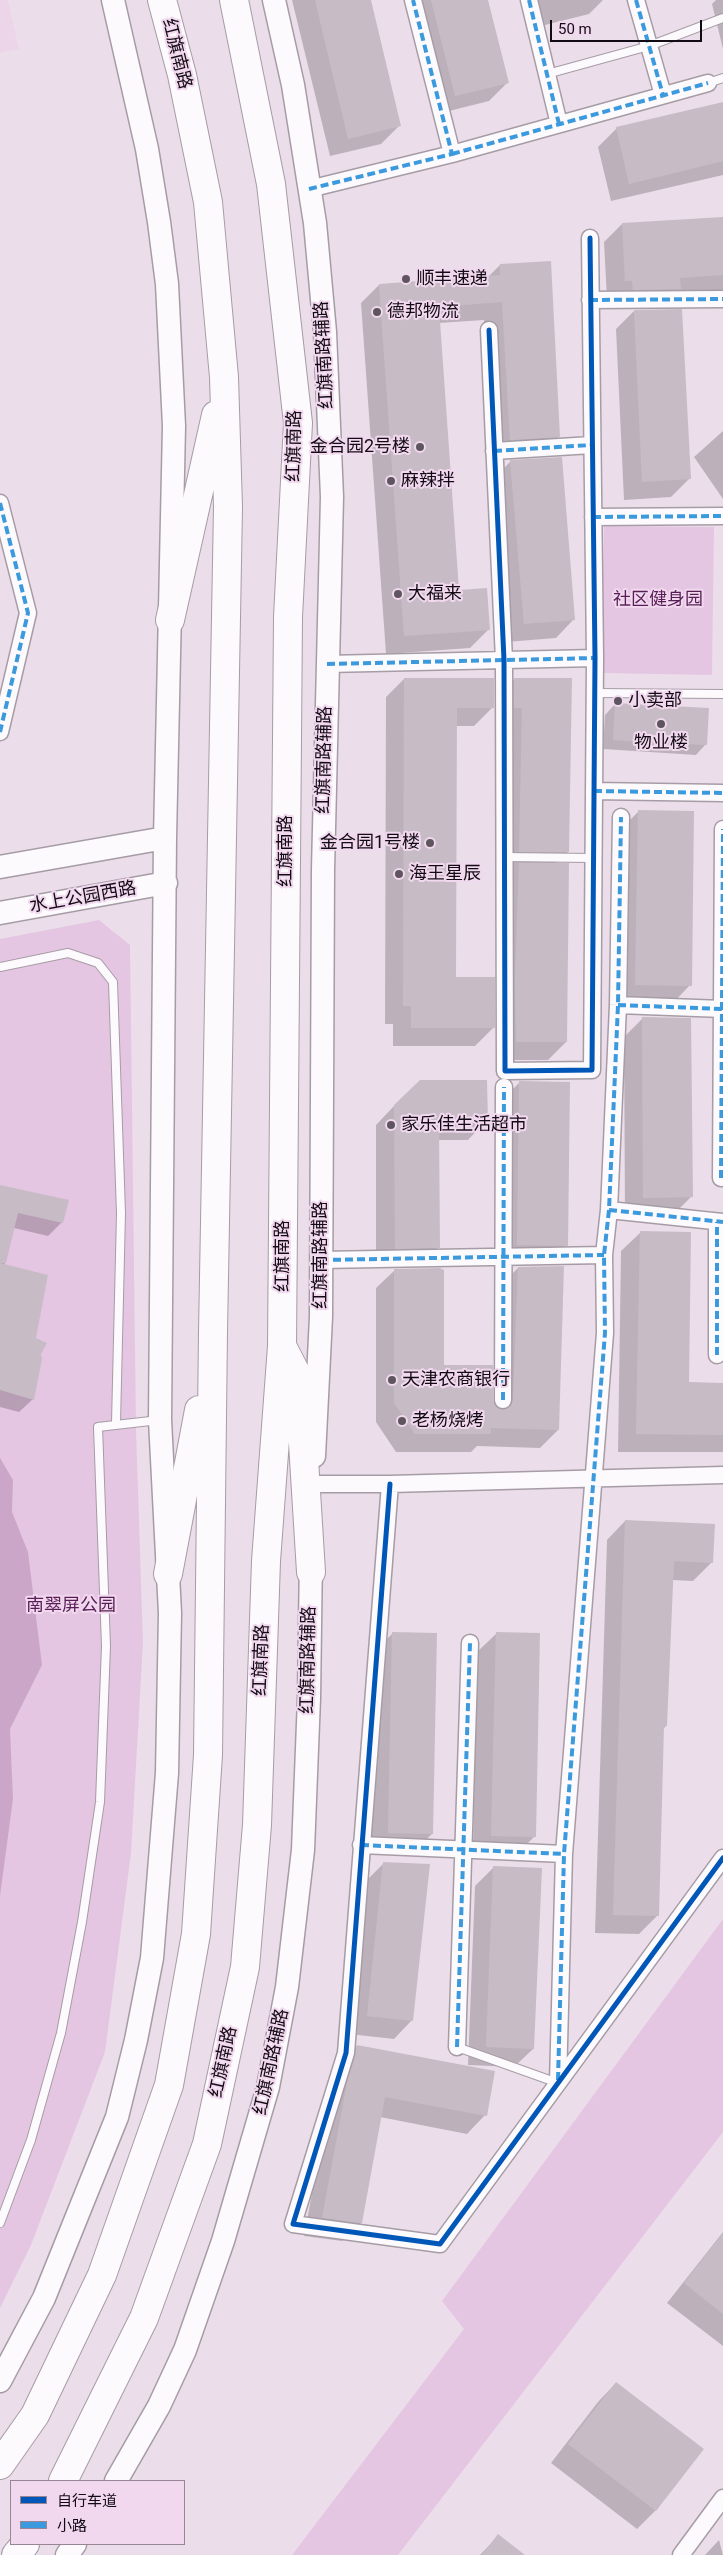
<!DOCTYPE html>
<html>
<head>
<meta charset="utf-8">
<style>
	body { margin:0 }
	#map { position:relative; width:723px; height:2555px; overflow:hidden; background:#ebdeea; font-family:Roboto,"Noto Sans SC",sans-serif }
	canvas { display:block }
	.legend { position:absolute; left:10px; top:2480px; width:175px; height:65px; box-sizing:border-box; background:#f1d8ef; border:1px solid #988697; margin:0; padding:6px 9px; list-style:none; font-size:15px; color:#130b13 }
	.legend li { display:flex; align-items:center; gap:10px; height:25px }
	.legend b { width:25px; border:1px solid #988697 }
	.scale { position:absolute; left:550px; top:20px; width:152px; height:22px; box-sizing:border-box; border:2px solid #130b13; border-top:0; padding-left:6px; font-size:15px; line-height:18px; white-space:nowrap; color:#130b13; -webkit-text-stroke:4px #f1d8ef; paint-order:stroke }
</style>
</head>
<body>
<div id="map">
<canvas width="723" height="2555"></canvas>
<ul class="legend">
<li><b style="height:6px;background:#0057b8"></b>自行车道</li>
<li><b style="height:6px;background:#3b99de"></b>小路</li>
</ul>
<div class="scale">50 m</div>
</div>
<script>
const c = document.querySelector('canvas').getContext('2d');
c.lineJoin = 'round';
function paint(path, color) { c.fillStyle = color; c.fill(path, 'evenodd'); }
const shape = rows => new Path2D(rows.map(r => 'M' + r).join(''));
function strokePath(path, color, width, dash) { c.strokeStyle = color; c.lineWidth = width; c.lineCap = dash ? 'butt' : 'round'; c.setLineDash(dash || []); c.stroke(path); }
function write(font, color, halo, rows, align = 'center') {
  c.font = font + ' Roboto,"Noto Sans SC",sans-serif'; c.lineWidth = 4; c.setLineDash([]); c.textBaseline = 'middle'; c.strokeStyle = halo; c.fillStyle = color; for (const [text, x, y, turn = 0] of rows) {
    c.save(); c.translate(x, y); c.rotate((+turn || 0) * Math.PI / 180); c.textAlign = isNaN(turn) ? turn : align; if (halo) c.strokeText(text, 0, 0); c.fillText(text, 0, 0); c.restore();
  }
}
const built = shape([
	[0,0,8,0,19,49,0,53]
]);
const green = shape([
	[604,526,714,527,712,675,602,673],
	[99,920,130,945,136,1430,143,1642,131,1853,105,2052,31,2245,0,2308,0,939],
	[723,1919,723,2132,398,2555,292,2555,464,2329,442,2301]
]);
const water = shape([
	[0,1458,13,1480,12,1512,28,1552,42,1665,10,1729,13,1799,0,1896]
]);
const shadow = shape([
	[292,0,370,0,400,125,381,144,330,156],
	[408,0,487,0,508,82,489,101,437,114],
	[530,0,603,0,589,14,537,27],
	[716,0,723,0,723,49,712,4],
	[723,103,723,175,611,201,598,147,617,128],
	[723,218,723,292,607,299,604,242,622,224],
	[500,265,559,436,540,454,492,458,484,320,439,323,458,591,488,630,470,648,386,654,361,303,379,285,488,277],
	[634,311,689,479,671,497,624,500,616,329],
	[723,431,723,499,694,457],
	[511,461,574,619,556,638,506,642,492,480],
	[404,679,493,707,474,726,456,726,455,978,494,1027,475,1046,393,1046,393,1024,385,1024,386,697],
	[515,679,568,852,555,864,566,1042,548,1060,498,1060,501,883,514,870,501,870,496,698],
	[615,704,706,744,696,755,603,749,605,715],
	[638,812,690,985,672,1004,617,1003,620,830],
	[643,1018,691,1197,673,1215,625,1216,624,1037],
	[520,1082,566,1245,548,1264,499,1263,501,1101],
	[394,1106,486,1121,468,1140,438,1140,438,1247,420,1266,376,1267,376,1125],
	[0,1186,62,1222,48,1236,14,1228,4,1266,39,1353,33,1399,19,1412,0,1407],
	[640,1233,688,1383,723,1384,723,1452,618,1452,621,1251],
	[518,1268,558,1430,540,1448,477,1446,471,1452,396,1452,376,1422,376,1288,395,1270,443,1366,492,1401,495,1407,500,1286],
	[625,1521,712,1562,693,1581,672,1580,666,1726,662,1730,658,1915,639,1934,595,1933,607,1540],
	[393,1633,432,1834,413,1852,370,1851,374,1652],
	[496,1634,535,1836,516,1855,473,1854,477,1652],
	[383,1864,412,2020,394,2039,349,2034,365,1882],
	[493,1868,533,2049,514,2067,468,2065,475,1886],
	[357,2046,485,2115,467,2134,380,2117,361,2223,342,2241,304,2236,329,2103,338,2065],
	[723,2232,723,2346,667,2303],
	[616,2383,702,2450,655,2511,637,2529,551,2463,598,2402],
	[498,2536,523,2555,480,2555],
	[719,2540,723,2555,705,2555]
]);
const building = shape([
	[315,0,371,0,401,126,348,139],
	[431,0,488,0,509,83,455,96],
	[723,102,723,161,629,184,616,127],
	[723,217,723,275,680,278,681,289,633,290,632,281,625,281,622,223],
	[551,261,560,437,510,440,502,302,439,307,459,590,487,588,490,630,404,636,379,284,500,275,500,264],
	[682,309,691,479,642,482,634,310],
	[562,457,575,620,524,624,510,460],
	[404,678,494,678,494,708,457,708,456,977,495,977,495,1028,411,1028,411,1006,403,1006],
	[514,678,572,678,569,852,519,852,522,708,514,708],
	[615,703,709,708,707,745,613,740],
	[638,810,694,811,692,986,635,985],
	[519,863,569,863,567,1042,516,1042,515,977],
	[642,1017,691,1018,693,1197,643,1198],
	[420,1080,487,1080,488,1122,439,1122,440,1248,395,1249,394,1105],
	[519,1081,570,1082,568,1246,517,1245],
	[0,1185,69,1200,63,1223,18,1213,6,1263,0,1263],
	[640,1231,691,1232,689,1382,723,1383,723,1435,636,1434],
	[0,1263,48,1275,36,1338,47,1343,41,1354,42,1359,34,1400,0,1390],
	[564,1266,559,1430,491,1428,491,1434,415,1434,394,1403,394,1269,440,1268,444,1270,444,1365,493,1365,493,1400,498,1408,503,1410,511,1405,513,1400,518,1267],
	[625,1520,715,1524,713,1563,674,1561,667,1726,664,1726,659,1916,613,1915],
	[392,1632,437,1633,433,1834,388,1833],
	[496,1632,540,1633,536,1837,491,1836],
	[383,1862,430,1864,413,2021,367,2016],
	[493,1866,542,1868,534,2049,486,2047],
	[357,2045,495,2071,487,2116,385,2097,362,2223,322,2218,347,2083],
	[723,2233,723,2314,684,2283],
	[616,2382,704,2449,656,2511,568,2444],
	[498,2534,525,2555,482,2555]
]);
const lane = shape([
	[547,74,649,46,723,18],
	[708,83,723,78],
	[594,693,723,694],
	[504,857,593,858],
	[0,967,68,953,98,963,113,982,121,1213,116,1423],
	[457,2047,558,2083],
	[0,2223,31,2140,61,2033,82,1922,100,1802,106,1646,98,1427,159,1420]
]);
const street = shape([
	[529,0,559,124],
	[636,0,663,95],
	[452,154,708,83],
	[309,189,452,154,413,0],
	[590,300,723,299],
	[489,330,504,660,505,1071,592,1070,595,658,590,238],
	[494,451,592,445],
	[0,503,28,613,0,732],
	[593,517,723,516],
	[327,664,595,658],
	[594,791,723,793],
	[618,1005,723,1009],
	[721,1178,723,829],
	[609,1210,723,1222],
	[321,1260,604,1255],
	[717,1355,717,1222],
	[503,1400,504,1087],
	[313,1484,390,1484,723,1475],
	[390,1484,346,2053,293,2224,440,2244,723,1858],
	[361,1845,564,1854],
	[457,2047,470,1643],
	[558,2083,564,1854,605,1333,604,1255,609,1210,618,1005,621,817],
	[681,2555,723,2498]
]);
const secondary = shape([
	[274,0,293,85,315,223,325,332,332,497,323,870,321,1317,314,1456],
	[0,867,165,838],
	[0,913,166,883],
	[0,2381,44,2298,117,2117,136,2040,152,1958,167,1773,170,1613,160,1420,165,838,174,426,167,284,159,222,147,149,113,0],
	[116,2481,159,2406,185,2350,223,2241,268,2087,287,1987,303,1850,309,1698,311,1555],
	[67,2555,75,2544]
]);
const highway = shape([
	[170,620,216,415],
	[282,1346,299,1379,311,1572],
	[168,1574,199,1410],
	[0,2465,35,2415,102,2275,169,2085,196,1934,208,1755,213,1332,228,507,224,377,208,202,182,75,162,0],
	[63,2481,144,2318,207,2144,245,1967,257,1825,266,1561,282,1346,288,617,298,423,271,184,234,0],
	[16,2555,25,2544]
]);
const quiet = shape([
	[529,0,559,124],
	[636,0,663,95],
	[452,154,708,83],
	[309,189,452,154,413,0],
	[590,300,723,299],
	[494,451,592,445],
	[0,503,28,613,0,732],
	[593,517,723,516],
	[327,664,595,658],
	[594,791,723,793],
	[618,1005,723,1009],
	[721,1178,723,829],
	[609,1210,723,1222],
	[321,1260,604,1255],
	[717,1355,717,1222],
	[503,1400,504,1087],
	[361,1845,564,1854],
	[457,2047,470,1643],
	[558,2080,564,1854,605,1333,604,1255,609,1210,618,1005,621,817]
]);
const cycleway = shape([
	[489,330,504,660,505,1071,592,1070,595,658,590,238],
	[390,1484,346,2053,293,2224,440,2244,723,1858]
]);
const markers = [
	[406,279,5,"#5f555e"],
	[377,312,5,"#5f555e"],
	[420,447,5,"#5f555e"],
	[391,481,5,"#5f555e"],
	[398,594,5,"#5f555e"],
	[618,701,5,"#5f555e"],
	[661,724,5,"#5f555e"],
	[430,843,5,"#5f555e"],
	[399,874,5,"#5f555e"],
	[391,1125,5,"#5f555e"],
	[392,1380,5,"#5f555e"],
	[402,1421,5,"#5f555e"]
];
const streetNames = [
	["红旗南路",176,54,76],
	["红旗南路辅路",325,355,-93],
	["红旗南路",295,446,-89],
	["红旗南路辅路",325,760,-89],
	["红旗南路",286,851,-90],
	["水上公园西路",83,898,-10],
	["红旗南路辅路",321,1255,-90],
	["红旗南路",283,1256,-90],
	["红旗南路",262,1660,-88],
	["红旗南路辅路",309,1660,-89],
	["红旗南路",224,2062,-78],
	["红旗南路辅路",272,2062,-78]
];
const poiNames = [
	["顺丰速递",416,279],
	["德邦物流",387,312],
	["金合园2号楼",410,447,"right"],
	["麻辣拌",401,481],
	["大福来",408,594],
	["小卖部",628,701],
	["物业楼",661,743,"center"],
	["金合园1号楼",420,843,"right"],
	["海王星辰",409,874],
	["家乐佳生活超市",401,1125],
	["天津农商银行",402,1380],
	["老杨烧烤",412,1421]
];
const parkNames = [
	["社区健身园",658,600],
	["南翠屏公园",71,1606]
];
paint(built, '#ecd5e9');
paint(green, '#e5c6e2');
paint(water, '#cca6c9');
paint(shadow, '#0003');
paint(building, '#c7bcc6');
strokePath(lane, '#a69ca5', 10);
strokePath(street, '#a69ca5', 19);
strokePath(secondary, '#a69ca5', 25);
strokePath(highway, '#a69ca5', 30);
strokePath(lane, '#fcfafc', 8);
strokePath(street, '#fcfafc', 16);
strokePath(secondary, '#fcfafc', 22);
strokePath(highway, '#fcfafc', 28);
strokePath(quiet, '#3b99de', 4, [8, 4]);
strokePath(cycleway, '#0057b8', 5);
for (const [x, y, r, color] of markers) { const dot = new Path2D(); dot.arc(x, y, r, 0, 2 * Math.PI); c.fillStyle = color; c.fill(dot); strokePath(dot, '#f1d8ef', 2); }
write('18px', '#130b13', '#f1d8ef', streetNames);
write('18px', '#130b13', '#f1d8ef', poiNames, 'left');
write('18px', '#581e56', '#f1d8ef', parkNames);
</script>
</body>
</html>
